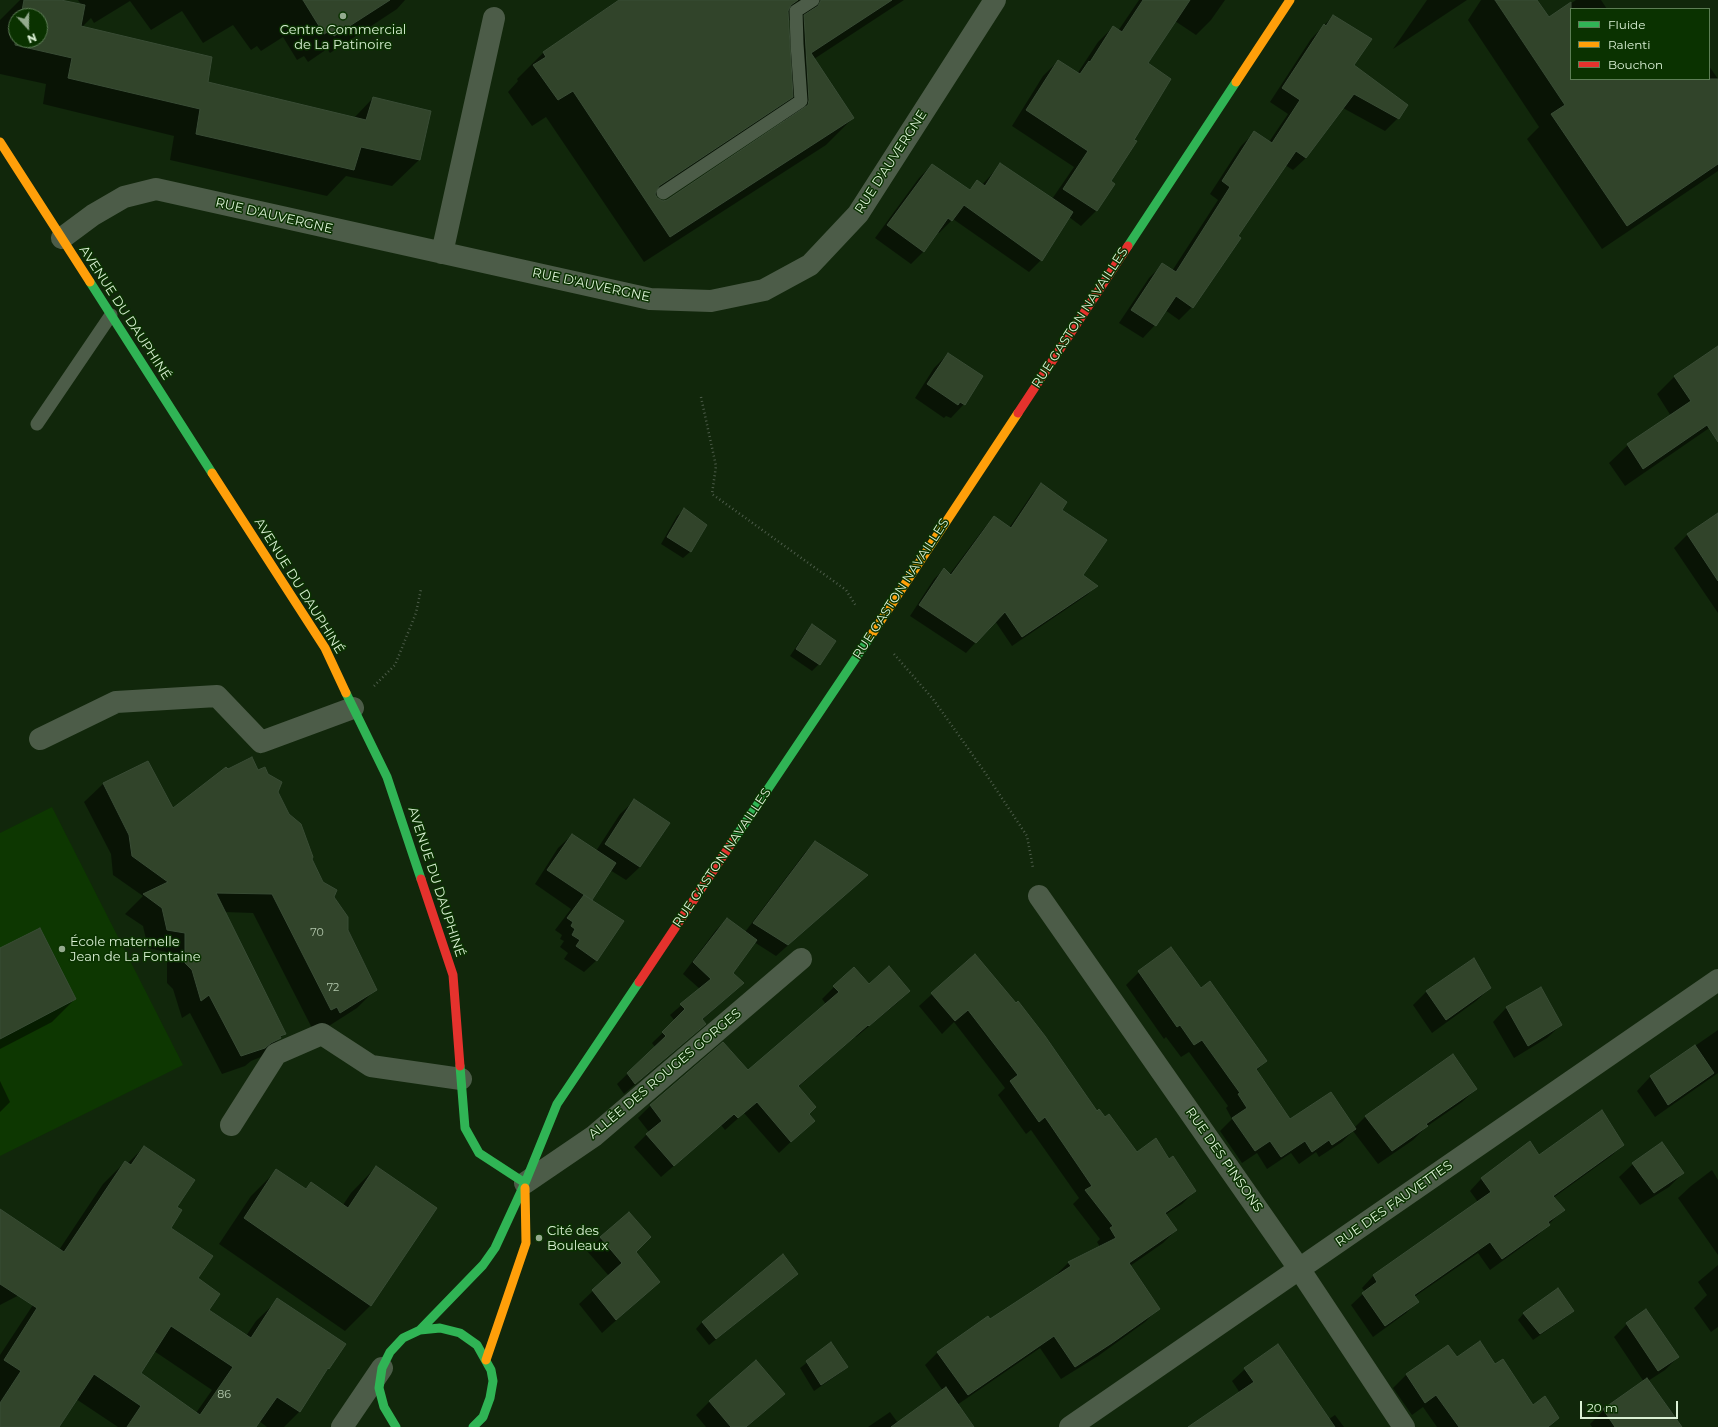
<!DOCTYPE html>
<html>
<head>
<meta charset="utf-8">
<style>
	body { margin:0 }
	#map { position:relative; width:1718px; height:1427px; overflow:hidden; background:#11270b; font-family:Montserrat,sans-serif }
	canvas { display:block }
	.legend { position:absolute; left:1570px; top:8px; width:140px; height:72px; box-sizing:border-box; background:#0a3200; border:1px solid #5d7e55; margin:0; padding:5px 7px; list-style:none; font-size:12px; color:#daf0d4 }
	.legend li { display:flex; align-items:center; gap:8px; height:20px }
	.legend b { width:20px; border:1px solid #5d7e55 }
	.north { position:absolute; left:8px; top:8px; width:40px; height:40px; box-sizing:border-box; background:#0a3200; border:1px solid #5d7e55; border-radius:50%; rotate:159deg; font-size:11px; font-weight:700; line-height:16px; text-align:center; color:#daf0d4 }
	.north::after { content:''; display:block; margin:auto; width:14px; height:18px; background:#94aa8e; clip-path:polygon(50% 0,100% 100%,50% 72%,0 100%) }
	.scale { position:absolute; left:1580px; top:1401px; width:98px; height:18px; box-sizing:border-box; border:2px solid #daf0d4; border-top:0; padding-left:5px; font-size:12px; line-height:14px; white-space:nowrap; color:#daf0d4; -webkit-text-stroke:3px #0a3200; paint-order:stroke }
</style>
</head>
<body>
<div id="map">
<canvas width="1718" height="1427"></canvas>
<ul class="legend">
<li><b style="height:5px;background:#30b455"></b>Fluide</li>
<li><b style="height:5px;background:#ff9f0a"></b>Ralenti</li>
<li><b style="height:5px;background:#e5322d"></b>Bouchon</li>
</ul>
<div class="north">N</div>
<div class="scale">20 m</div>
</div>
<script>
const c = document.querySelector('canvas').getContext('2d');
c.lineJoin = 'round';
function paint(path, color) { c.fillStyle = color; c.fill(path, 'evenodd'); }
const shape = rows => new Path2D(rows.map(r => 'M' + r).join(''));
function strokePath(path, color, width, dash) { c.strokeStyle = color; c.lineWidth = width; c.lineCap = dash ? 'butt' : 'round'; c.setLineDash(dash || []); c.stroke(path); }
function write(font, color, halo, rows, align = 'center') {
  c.font = font + ' Montserrat,sans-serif'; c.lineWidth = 3; c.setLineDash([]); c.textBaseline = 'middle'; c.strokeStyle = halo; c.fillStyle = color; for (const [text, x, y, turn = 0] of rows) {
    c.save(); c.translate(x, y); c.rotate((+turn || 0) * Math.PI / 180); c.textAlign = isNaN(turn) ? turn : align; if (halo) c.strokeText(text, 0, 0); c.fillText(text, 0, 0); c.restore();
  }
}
const built = shape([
	[52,807,183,1065,0,1156,0,833]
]);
const shadow = shape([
	[20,0,57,0,82,6,78,0,405,0,397,9,330,53,327,49,308,62,304,56,297,60,283,37,261,51,257,46,251,50,233,25,203,43,182,11,151,30,130,1,94,23,91,18,82,27,207,83,354,118,373,98,429,112,419,160,392,186,346,176,327,196,170,160,174,136,43,104,46,84,0,74,0,20],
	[16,16,40,16,40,40,16,40],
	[621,0,904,0,814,59,853,118,826,145,644,262,546,117,532,126,508,92,518,81,517,79,544,52],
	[787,19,793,22,795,26,788,33],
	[782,106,783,124,668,201,659,201,655,196,765,123],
	[1139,0,1225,0,1211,20,1196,35,1175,21,1147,63,1133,140,1109,182,1113,184,1096,211,1081,226,1069,217,1041,260,1029,272,953,219,939,233,938,232,924,251,911,264,875,238,919,178,932,165,969,190,977,182,982,185,1000,165,1052,199,1074,167,1012,126,1043,76,1058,61,1077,74,1098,42,1113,27,1118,31],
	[1427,0,1467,0,1393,49],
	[1481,0,1536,0,1549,18,1576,0,1601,0,1607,9,1571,9,1571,79,1709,79,1709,66,1718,79,1718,171,1602,249,1527,139,1539,127,1468,20],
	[1333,16,1352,65,1398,118,1385,131,1343,108,1306,158,1293,170,1285,165,1237,236,1192,307,1179,320,1165,310,1155,325,1143,338,1119,323,1149,278,1162,265,1172,271,1218,200,1210,194,1241,146,1254,133,1269,142,1288,114,1270,102,1311,39],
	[1718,348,1718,422,1625,486,1609,463,1628,445,1671,416,1657,394,1675,376],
	[948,354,964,404,951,418,946,416,944,418,915,398,934,368],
	[1042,484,1060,511,1081,576,1096,586,1087,595,1012,646,995,621,966,653,910,616,934,579,944,569,949,575,985,527,995,518,1009,528,1032,494],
	[684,510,706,525,690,552,683,558,661,544,677,516],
	[1717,515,1718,516,1718,613,1674,548,1687,535],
	[812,625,835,641,819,664,812,671,790,656,806,632],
	[147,762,172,810,228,771,258,771,277,792,323,883,333,897,376,989,357,1008,321,1031,312,1028,253,913,224,912,285,1033,261,1057,251,1061,245,1066,222,1074,190,1013,182,1018,173,989,167,983,167,952,148,948,143,926,125,914,143,896,113,875,111,854,84,802,103,784],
	[634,801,640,867,626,880,610,870,590,900,597,960,584,972,564,959,568,953,560,947,564,941,560,939,562,935,555,930,571,909,535,884,558,848,572,835,596,851,620,814],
	[815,842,866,876,776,956,754,942,732,973,743,983,702,1020,705,1024,694,1034,624,1094,617,1084,655,1047,652,1043,675,1021,670,1015,700,989,683,974,716,930,727,919,745,932,804,854],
	[0,949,75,999,52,1022,0,1049],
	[1171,949,1200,990,1266,1061,1256,1071,1290,1121,1354,1128,1366,1116,1476,1089,1462,1102,1426,1127,1413,1140,1378,1164,1353,1131,1342,1142,1319,1157,1316,1152,1299,1164,1291,1153,1267,1169,1257,1153,1242,1163,1220,1131,1232,1119,1226,1108,1228,1106,1189,1052,1181,1057,1166,1037,1164,1039,1126,985,1139,972],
	[975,955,1097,1112,1137,1153,1169,1160,1195,1191,1182,1204,1165,1215,1176,1230,1163,1243,1130,1266,1158,1309,1145,1322,1098,1356,1061,1379,1040,1348,957,1405,963,1427,868,1427,890,1412,898,1423,943,1391,925,1365,938,1352,990,1321,1057,1277,1056,1275,1069,1262,1100,1247,1097,1242,1100,1239,1073,1204,1079,1198,1031,1130,1026,1134,998,1095,1005,1088,954,1022,942,1034,919,1006],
	[1473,960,1490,988,1476,1001,1432,1033,1413,1005,1426,992],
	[869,985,909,991,897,1003,856,1037,855,1036,798,1087,808,1114,813,1121,779,1153,744,1113,725,1130,721,1125,661,1177,634,1147,649,1132,638,1118,651,1105,748,1072,826,1004,822,999,834,987],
	[1541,989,1561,1025,1547,1038,1514,1058,1493,1022,1506,1008],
	[1718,1030,1718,1073,1655,1117,1637,1091,1650,1077],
	[0,1081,10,1102,0,1112],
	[1529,1143,1539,1156,1623,1145,1611,1156,1553,1198,1563,1210,1537,1236,1490,1270,1478,1253,1414,1297,1417,1302,1406,1313,1373,1337,1351,1305,1365,1292,1362,1288,1373,1276,1478,1202,1470,1191,1481,1179],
	[144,1147,176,1207,169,1229,196,1279,207,1311,246,1336,256,1321,278,1300,329,1368,321,1376,299,1412,284,1427,267,1427,259,1421,255,1427,118,1427,76,1399,58,1427,0,1427,0,1355,50,1279,0,1305,0,1211,59,1250,103,1184,125,1162,127,1164],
	[154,1351,212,1390,196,1413,140,1374],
	[1633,1164,1683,1173,1669,1187,1640,1205,1619,1177],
	[376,1167,436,1208,370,1306,345,1331,219,1244,251,1196,276,1171,304,1190,311,1183,343,1205,351,1193],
	[1712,1170,1718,1180,1718,1255,1678,1198,1691,1186],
	[629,1213,634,1252,659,1282,602,1333,579,1304,609,1276,587,1251],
	[1718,1265,1718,1327,1711,1332,1694,1308,1707,1295,1698,1282],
	[797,1274,709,1345,696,1329,702,1322],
	[1573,1311,1566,1317,1533,1340,1518,1320,1524,1313],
	[1627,1324,1678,1357,1665,1370,1648,1381,1672,1427,1592,1427,1590,1424,1604,1410,1644,1382,1614,1337],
	[831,1344,846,1367,840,1373,814,1391,800,1368],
	[1448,1346,1456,1358,1533,1406,1558,1418,1549,1427,1437,1427,1423,1407,1412,1415,1393,1388,1406,1375],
	[1245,1369,1329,1419,1335,1415,1344,1427,1190,1427,1240,1393,1232,1381],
	[783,1394,747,1427,706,1427,696,1415,710,1401]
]);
const building = shape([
	[24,0,61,0,85,5,81,26,212,57,208,82,366,120,373,97,431,111,420,160,361,147,354,170,196,134,200,109,68,78,72,58,15,45,16,39,16,40,40,40,40,16,21,16,24,0],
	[303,0,390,0,334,36,331,30,324,34,303,0],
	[619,0,798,0,791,5,788,11,793,97,659,186,655,194,657,198,663,201,667,200,808,105,809,100,804,15,818,6,821,0,892,0,811,53,854,118,670,237,573,91,558,100,533,65,546,57,543,52,619,0],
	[1143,0,1190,0,1148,63,1171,79,1134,140,1137,141,1111,181,1115,184,1097,211,1063,189,1088,151,1026,110,1058,60,1080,74,1089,61,1090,62,1113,26,1122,32,1143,0],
	[1495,0,1537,0,1549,17,1571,2,1571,79,1718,79,1718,164,1627,226,1551,114,1565,105,1495,0],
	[1333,15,1372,39,1354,65,1408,105,1399,119,1354,94,1306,158,1296,151,1238,236,1241,238,1193,308,1176,296,1156,326,1131,310,1162,263,1176,272,1230,187,1222,181,1254,131,1272,143,1300,100,1282,88,1324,24,1326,26,1333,15],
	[1000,163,1073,212,1042,261,964,205,952,221,948,218,924,252,887,225,932,164,970,190,977,180,985,186,1000,163],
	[1718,346,1718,442,1707,425,1643,469,1627,444,1691,401,1674,376,1718,346],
	[948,353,983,376,965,405,960,402,958,405,927,384,948,353],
	[1041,483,1067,502,1062,510,1107,540,1083,575,1098,586,1022,637,1005,612,976,643,919,605,944,568,951,575,994,516,1011,528,1041,483],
	[684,508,707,525,691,552,667,537,684,508],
	[1718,513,1718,581,1687,534,1718,513],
	[812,624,836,641,820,665,796,649,812,624],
	[252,757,258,770,265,767,268,774,282,782,278,792,289,814,301,824,313,857,312,859,323,882,337,890,334,897,348,917,348,930,377,990,340,1013,337,1007,331,1010,272,894,216,893,286,1034,280,1036,281,1038,271,1043,265,1048,241,1056,209,995,201,1001,192,970,185,963,185,933,167,930,162,908,143,894,168,882,132,856,129,835,103,783,148,761,173,808,226,767,228,769,252,757],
	[634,799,670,823,640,867,605,844,634,799],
	[572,834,616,863,592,900,547,870,572,834],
	[815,841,868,875,788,945,753,923,815,841],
	[584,895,624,921,597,961,576,946,580,940,572,935,575,929,571,926,573,922,567,918,584,895],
	[727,918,757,940,733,973,744,983,702,1019,706,1024,635,1084,627,1073,666,1036,662,1032,685,1009,680,1004,711,979,693,962,727,918],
	[40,928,76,999,0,1039,0,948,40,928],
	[1171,947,1201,988,1210,981,1267,1061,1256,1069,1290,1119,1331,1092,1356,1129,1332,1145,1329,1140,1312,1152,1305,1141,1281,1157,1270,1141,1255,1151,1232,1118,1247,1108,1238,1094,1240,1093,1202,1040,1194,1045,1180,1025,1177,1027,1138,971,1171,947],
	[975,954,1016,1003,1018,1001,1045,1036,1097,1111,1099,1109,1105,1117,1109,1114,1137,1152,1156,1138,1169,1159,1173,1156,1196,1191,1165,1213,1177,1230,1129,1263,1160,1309,1112,1343,1075,1367,1054,1336,968,1395,937,1352,988,1316,990,1319,1071,1266,1068,1262,1116,1238,1110,1228,1113,1226,1085,1190,1092,1186,1045,1117,1039,1122,1010,1081,1018,1075,968,1010,955,1021,931,993,975,954],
	[1474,958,1491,988,1446,1020,1426,991,1474,958],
	[889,966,910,991,869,1026,868,1025,798,1086,816,1107,809,1114,815,1121,791,1142,757,1102,738,1118,734,1114,674,1166,646,1134,662,1121,650,1105,723,1042,748,1070,839,992,833,986,854,967,869,984,889,966],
	[1541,987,1562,1025,1528,1046,1506,1007,1541,987],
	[1695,1045,1714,1073,1668,1105,1650,1076,1695,1045],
	[1453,1054,1477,1089,1426,1124,1428,1126,1392,1151,1365,1116,1453,1054],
	[1602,1110,1624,1145,1553,1196,1565,1210,1548,1222,1550,1225,1502,1259,1490,1242,1414,1295,1419,1302,1385,1326,1362,1293,1377,1282,1373,1275,1491,1192,1481,1178,1530,1141,1539,1155,1602,1110],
	[1662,1142,1684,1173,1654,1193,1632,1163,1662,1142],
	[144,1146,195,1180,177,1207,182,1210,171,1228,213,1256,198,1278,220,1294,209,1310,251,1338,277,1298,346,1344,329,1369,328,1368,300,1412,277,1397,256,1427,127,1427,141,1406,94,1374,59,1427,0,1427,0,1403,21,1371,4,1360,37,1308,0,1284,0,1209,64,1252,125,1161,131,1165,144,1146],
	[171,1326,233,1367,200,1415,141,1373,171,1326],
	[376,1166,437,1208,371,1306,244,1218,276,1169,306,1189,311,1182,348,1208,376,1166],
	[629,1212,651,1237,636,1252,660,1282,616,1320,592,1290,622,1263,600,1237,629,1212],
	[783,1254,798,1274,716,1339,702,1322,783,1254],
	[1558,1288,1574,1311,1540,1334,1523,1313,1558,1288],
	[1646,1309,1679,1357,1658,1371,1626,1323,1646,1309],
	[1480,1341,1495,1364,1503,1359,1533,1405,1545,1396,1559,1418,1548,1427,1459,1427,1436,1395,1425,1403,1406,1374,1448,1345,1457,1357,1480,1341],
	[831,1342,848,1367,821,1385,806,1361,831,1342],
	[1278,1344,1335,1427,1188,1427,1254,1382,1244,1368,1278,1344],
	[756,1360,785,1394,746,1427,731,1427,709,1401,756,1360],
	[1647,1378,1682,1427,1615,1427,1603,1409,1647,1378],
	[946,1387,974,1427,891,1427,946,1387]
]);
const path = shape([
	[701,397,716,466,712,494,846,590,856,606],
	[894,654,933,699,984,771,1027,836,1033,868],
	[374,686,395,665,416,613,421,589]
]);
const lane = shape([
	[663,193,801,101,797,44,796,11,813,0],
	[37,424,111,315]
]);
const street = shape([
	[62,238,93,215,124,197,156,189,650,299,711,301,764,290,810,265,858,214,995,0],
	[442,253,494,18],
	[40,739,116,702,217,696,261,742,353,708],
	[1039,896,1300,1270,1404,1427],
	[231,1125,276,1054,322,1034,371,1066,461,1079],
	[525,1183,594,1136,801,959],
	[342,1427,382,1368],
	[1070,1427,1718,980]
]);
const fast = shape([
	[1128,246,1236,82],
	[90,282,212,473],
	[346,693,387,777,421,879],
	[733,841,870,637],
	[460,1066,465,1128,479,1153,525,1183],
	[420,1330,483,1265,495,1248,525,1183,557,1104,639,982],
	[396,1427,384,1407,379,1388,382,1368,390,1352,403,1338,420,1330,440,1328,460,1333,477,1345,491,1370,493,1381,490,1398,483,1417,473,1427]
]);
const slow = shape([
	[1236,82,1290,0],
	[0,142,90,282],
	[212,473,325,648,346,693],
	[870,637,1018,413],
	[486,1360,526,1243,525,1188]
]);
const jam = shape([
	[1018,413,1128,246],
	[421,879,453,975,460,1066],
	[639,982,733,841]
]);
const markers = [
	[343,16,4,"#94aa8e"],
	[62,949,4,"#94aa8e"],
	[539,1238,4,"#94aa8e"]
];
const numberNames = [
	["70",317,933],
	["72",333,988],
	["86",224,1395]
];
const poiNames = [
	["Centre Commercial",343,30,"center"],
	["de La Patinoire",343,45,"center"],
	["École maternelle",70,942],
	["Jean de La Fontaine",70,957],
	["Cité des",547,1231],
	["Bouleaux",547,1246]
];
const streetNames = [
	["RUE D'AUVERGNE",891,162,-57],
	["RUE D'AUVERGNE",274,216,13],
	["RUE D'AUVERGNE",591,285,12],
	["AVENUE DU DAUPHINÉ",125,313,57],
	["RUE GASTON NAVAILLES",1080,318,-57],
	["AVENUE DU DAUPHINÉ",299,586,58],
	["RUE GASTON NAVAILLES",901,589,-57],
	["RUE GASTON NAVAILLES",722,858,-56],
	["AVENUE DU DAUPHINÉ",436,882,72],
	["ALLÉE DES ROUGES GORGES",665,1074,-40],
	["RUE DES PINSONS",1224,1160,55],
	["RUE DES FAUVETTES",1394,1204,-35]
];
paint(built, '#0d3701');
paint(shadow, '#0007');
paint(building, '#31442a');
strokePath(building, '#394c35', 1);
strokePath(path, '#4d5c4a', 2.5, [1, 3]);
strokePath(lane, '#4c5c48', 13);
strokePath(street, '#4c5c48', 22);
strokePath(fast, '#30b455', 9);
strokePath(slow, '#ff9f0a', 9);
strokePath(jam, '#e5322d', 9);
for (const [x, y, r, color] of markers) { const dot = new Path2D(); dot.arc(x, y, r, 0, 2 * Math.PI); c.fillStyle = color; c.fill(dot); strokePath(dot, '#0a3200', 1.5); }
write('11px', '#b0c5aa', null, numberNames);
write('13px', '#daf0d4', '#0a3200', poiNames, 'left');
write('13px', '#daf0d4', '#0a3200', streetNames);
</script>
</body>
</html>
